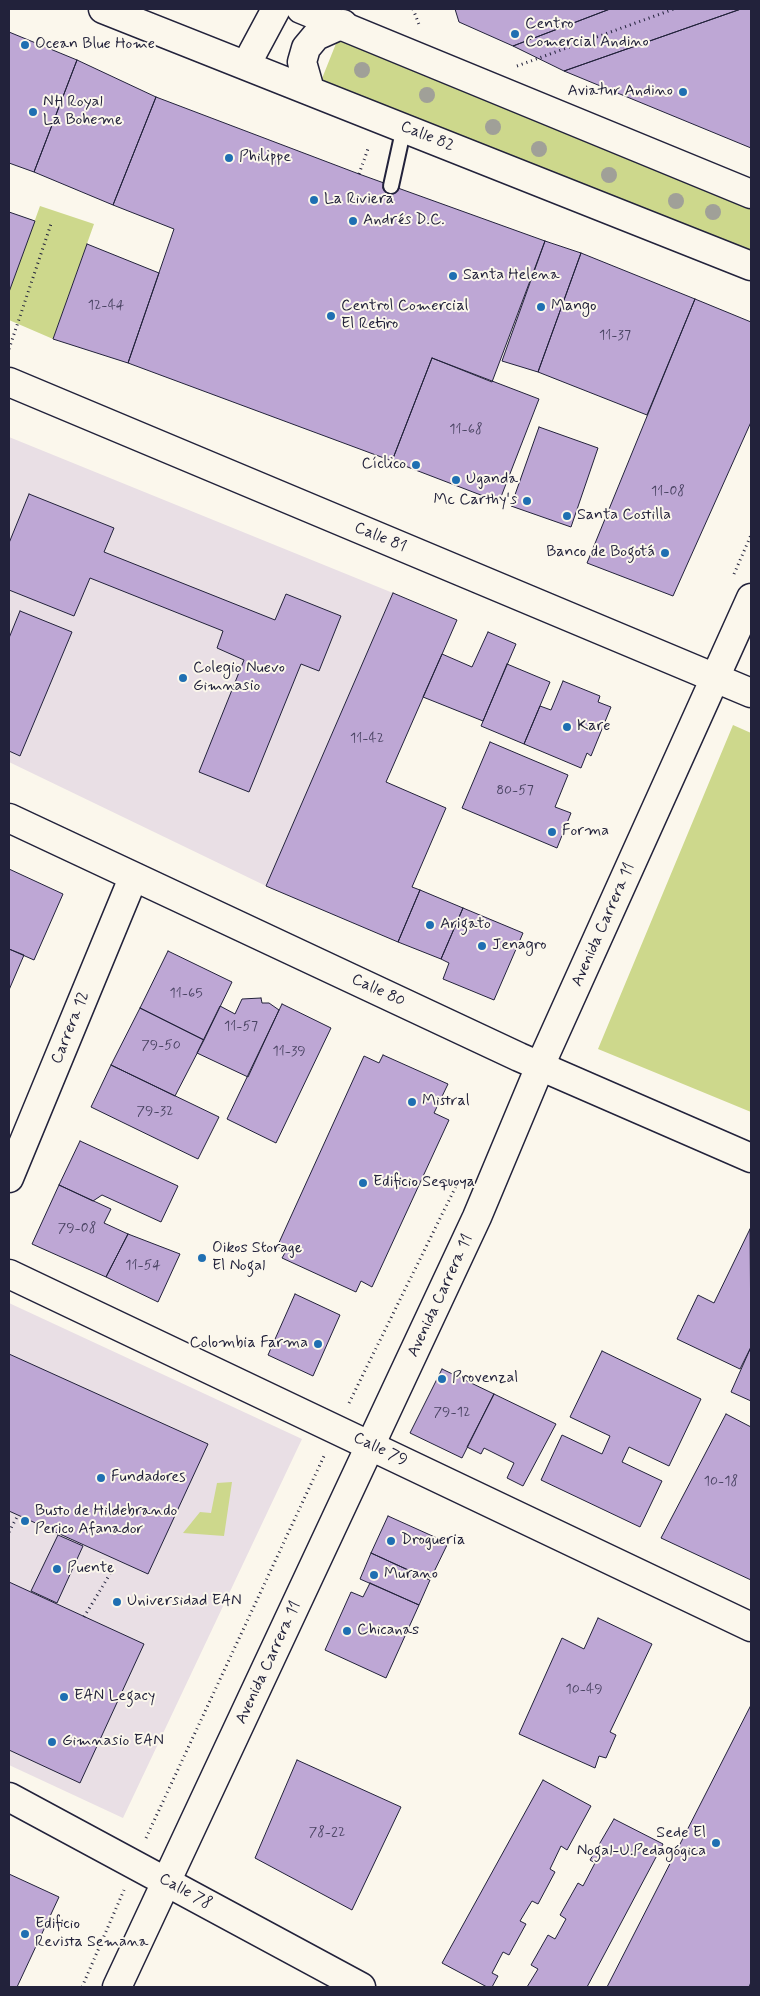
<!DOCTYPE html>
<html>
<head>
<meta charset="utf-8">
<style>
	body { margin:0 }
	#map { position:relative; width:760px; height:1996px; overflow:hidden; background:#fbf7ec; font-family:Mynerve,sans-serif }
	canvas { display:block }
	.frame { position:absolute; inset:0; border:10px solid #22223b; pointer-events:none }
</style>
</head>
<body>
<div id="map">
<canvas width="760" height="1996"></canvas>
<div class="frame"></div>
</div>
<script>
const c = document.querySelector('canvas').getContext('2d');
c.lineJoin = 'round';
function paint(path, color) { c.fillStyle = color; c.fill(path, 'evenodd'); }
const shape = rows => new Path2D(rows.map(r => 'M' + r).join(''));
function strokePath(path, color, width, dash) { c.strokeStyle = color; c.lineWidth = width; c.lineCap = dash ? 'butt' : 'round'; c.setLineDash(dash || []); c.stroke(path); }
function write(font, color, halo, rows, align = 'center') {
  c.font = font + ' Mynerve,sans-serif'; c.lineWidth = 4; c.setLineDash([]); c.textBaseline = 'middle'; c.strokeStyle = halo; c.fillStyle = color; for (const [text, x, y, turn = 0] of rows) {
    c.save(); c.translate(x, y); c.rotate((+turn || 0) * Math.PI / 180); c.textAlign = isNaN(turn) ? turn : align; if (halo) c.strokeText(text, 0, 0); c.fillText(text, 0, 0); c.restore();
  }
}
const built = shape([
	[9,437,393,593,266,886,9,762],
	[9,1303,302,1439,123,1818,9,1765]
]);
const green = shape([
	[339,36,751,203,751,254,321,81],
	[40,206,94,224,53,339,9,320,9,292],
	[733,725,751,733,751,1112,598,1049],
	[232,1482,224,1536,183,1533,200,1512,211,1513,217,1483]
]);
const building = shape([
	[455,9,610,9,513,46,459,22,455,9],
	[610,9,741,9,564,71,513,46,610,9],
	[741,9,751,9,751,148,564,71,741,9],
	[9,32,77,60,34,172,9,163,9,32],
	[77,60,156,97,113,205,34,172,77,60],
	[156,97,359,174,545,241,492,382,432,358,392,461,128,363,174,229,113,205,156,97],
	[9,212,35,221,9,292,9,212],
	[545,241,581,253,538,372,502,361,545,241],
	[87,244,159,273,128,363,53,339,87,244],
	[581,253,695,299,647,415,538,372,581,253],
	[695,299,751,322,751,422,673,596,587,563,695,299],
	[432,358,539,399,499,502,392,461,432,358],
	[539,427,598,448,571,527,511,506,539,427],
	[29,494,114,528,104,552,275,620,286,594,341,616,319,671,301,664,249,792,199,772,244,660,217,648,223,631,90,578,74,616,9,590,9,543,29,494],
	[393,593,457,620,386,782,446,808,412,887,420,890,398,942,266,886,393,593],
	[20,611,72,632,20,756,9,751,9,638,20,611],
	[488,632,516,644,483,721,423,697,442,654,472,667,488,632],
	[507,664,550,682,524,744,481,726,507,664],
	[563,681,600,696,598,702,611,707,591,756,587,753,581,768,524,744,540,706,551,710,563,681],
	[490,742,568,775,555,807,571,813,557,848,462,808,490,742],
	[9,869,63,894,34,960,9,949,9,869],
	[420,890,463,908,441,959,398,942,420,890],
	[463,908,523,933,494,1000,443,979,449,963,441,959,463,908],
	[9,949,24,955,9,990,9,949],
	[168,951,232,982,204,1040,140,1008,168,951],
	[261,998,262,1003,269,1003,279,1010,248,1077,197,1053,220,1006,235,1014,242,999,261,998],
	[282,1004,331,1028,276,1143,227,1119,282,1004],
	[140,1008,204,1040,175,1096,111,1065,140,1008],
	[383,1055,448,1084,434,1113,449,1120,372,1287,361,1281,356,1292,282,1258,286,1251,277,1247,364,1056,379,1063,383,1055],
	[111,1065,219,1117,198,1159,91,1107,111,1065],
	[80,1141,178,1186,161,1222,102,1195,93,1201,59,1185,80,1141],
	[59,1185,111,1209,104,1223,128,1234,106,1277,32,1244,59,1185],
	[750,1229,751,1347,740,1369,677,1339,698,1295,714,1303,750,1229],
	[128,1234,180,1254,158,1302,106,1277,128,1234],
	[295,1294,340,1315,313,1376,268,1355,295,1294],
	[751,1347,751,1401,731,1392,751,1347],
	[602,1351,701,1399,669,1466,629,1447,622,1462,662,1481,640,1527,541,1480,562,1435,602,1454,610,1436,570,1417,602,1351],
	[9,1354,208,1444,148,1574,9,1511,9,1354],
	[442,1369,494,1394,462,1458,410,1433,442,1369],
	[494,1394,556,1424,523,1486,507,1478,514,1463,484,1448,481,1454,467,1447,494,1394],
	[726,1414,751,1427,751,1580,661,1538,726,1414],
	[388,1516,448,1543,430,1580,371,1553,388,1516],
	[58,1535,83,1546,57,1603,31,1591,58,1535],
	[371,1553,430,1580,419,1605,360,1579,371,1553],
	[9,1582,144,1644,80,1783,9,1750,9,1582],
	[370,1583,419,1605,386,1678,325,1650,351,1592,363,1597,370,1583],
	[598,1618,652,1644,610,1732,616,1735,606,1758,599,1756,595,1768,519,1734,562,1638,584,1649,598,1618],
	[751,1705,751,1982,749,1987,607,1987,751,1705],
	[297,1760,401,1807,352,1910,255,1858,297,1760],
	[543,1780,591,1806,567,1850,561,1846,550,1869,555,1872,538,1904,532,1901,520,1921,526,1924,509,1955,503,1952,492,1973,498,1976,492,1987,487,1987,442,1963,543,1780],
	[614,1819,663,1844,587,1987,527,1987,538,1969,531,1965,548,1935,555,1939,566,1919,560,1915,578,1883,583,1886,595,1863,590,1860,614,1819],
	[9,1874,59,1897,17,1987,9,1987,9,1874]
]);
const path = shape([
	[413,9,420,27],
	[517,66,674,9],
	[359,174,369,146],
	[9,349,51,224],
	[734,574,751,535],
	[349,1403,459,1180],
	[9,1532,18,1515],
	[84,1617,110,1574],
	[146,1838,325,1454],
	[82,1987,124,1890]
]);
const lane = shape([
	[391,186,404,127]
]);
const street = shape([
	[301,9,751,194],
	[246,65,276,9],
	[9,818,519,1057,751,1158],
	[9,1178,133,878],
	[9,1274,751,1627],
	[9,1797,361,1987]
]);
const secondary = shape([
	[103,9,751,266],
	[310,90,302,62,306,48,316,36,343,24],
	[9,382,751,693],
	[117,1987,477,1217,544,1057,751,598]
]);
const trees = [
	[362,70],
	[427,95],
	[493,127],
	[539,149],
	[609,175],
	[676,201],
	[713,212]
];
const markers = [
	[515,34,5,"#1f6fb2"],
	[25,45,5,"#1f6fb2"],
	[683,92,5,"#1f6fb2"],
	[33,112,5,"#1f6fb2"],
	[229,158,5,"#1f6fb2"],
	[314,200,5,"#1f6fb2"],
	[353,221,5,"#1f6fb2"],
	[453,276,5,"#1f6fb2"],
	[541,307,5,"#1f6fb2"],
	[331,316,5,"#1f6fb2"],
	[416,465,5,"#1f6fb2"],
	[456,480,5,"#1f6fb2"],
	[527,501,5,"#1f6fb2"],
	[567,516,5,"#1f6fb2"],
	[665,553,5,"#1f6fb2"],
	[183,678,5,"#1f6fb2"],
	[567,727,5,"#1f6fb2"],
	[552,832,5,"#1f6fb2"],
	[430,925,5,"#1f6fb2"],
	[482,946,5,"#1f6fb2"],
	[412,1102,5,"#1f6fb2"],
	[363,1183,5,"#1f6fb2"],
	[202,1258,5,"#1f6fb2"],
	[318,1344,5,"#1f6fb2"],
	[442,1379,5,"#1f6fb2"],
	[101,1478,5,"#1f6fb2"],
	[25,1521,5,"#1f6fb2"],
	[391,1541,5,"#1f6fb2"],
	[57,1569,5,"#1f6fb2"],
	[374,1575,5,"#1f6fb2"],
	[117,1602,5,"#1f6fb2"],
	[347,1631,5,"#1f6fb2"],
	[64,1697,5,"#1f6fb2"],
	[52,1742,5,"#1f6fb2"],
	[716,1843,5,"#1f6fb2"],
	[25,1934,5,"#1f6fb2"]
];
const numberNames = [
	["12-44",106,306],
	["11-37",615,336],
	["11-68",466,430],
	["11-08",668,492],
	["11-42",367,739],
	["80-57",515,791],
	["11-65",186,994],
	["11-57",241,1027],
	["79-50",161,1046],
	["11-39",289,1052],
	["79-32",155,1112],
	["79-08",77,1229],
	["11-54",143,1266],
	["79-12",452,1413],
	["10-18",721,1482],
	["10-49",584,1690],
	["78-22",327,1833]
];
const poiNames = [
	["Centro",525,25],
	["Comercial Andino",525,43],
	["Ocean Blue Home",35,45],
	["Aviatur Andino",673,92,"right"],
	["NH Royal",43,103],
	["La Boheme",43,121],
	["Philippe",239,158],
	["La Riviera",324,200],
	["Andrés D.C.",363,221],
	["Santa Helena",463,276],
	["Centrol Comercial",341,307],
	["El Retiro",341,325],
	["Mango",551,307],
	["Cíclico",406,465,"right"],
	["Uganda",466,480],
	["Mc Carthy's",517,501,"right"],
	["Santa Costilla",577,516],
	["Banco de Bogotá",655,553,"right"],
	["Colegio Nuevo",193,669],
	["Gimnasio",193,687],
	["Kare",577,727],
	["Forma",562,832],
	["Arigato",440,925],
	["Jenagro",492,946],
	["Mistral",422,1102],
	["Edificio Sequoya",373,1183],
	["Oikos Storage",212,1249],
	["El Nogal",212,1267],
	["Colombia Farma",308,1344,"right"],
	["Provenzal",452,1379],
	["Fundadores",111,1478],
	["Busto de Hildebrando",35,1512],
	["Perico Afanador",35,1530],
	["Drogueria",401,1541],
	["Puente",67,1569],
	["Murano",384,1575],
	["Universidad EAN",127,1602],
	["Chicanas",357,1631],
	["EAN Legacy",74,1697],
	["Gimnasio EAN",62,1742],
	["Sede El",706,1834,"right"],
	["Nogal-U.Pedagógica",706,1852,"right"],
	["Edificio",35,1925],
	["Revista Semana",35,1943]
];
const streetNames = [
	["Calle 82",427,137,22],
	["Calle 81",380,538,23],
	["Avenida Carrera 11",604,925,-66],
	["Calle 80",378,991,25],
	["Carrera 12",71,1028,-68],
	["Avenida Carrera 11",441,1296,-65],
	["Calle 79",380,1450,26],
	["Avenida Carrera 11",269,1663,-65],
	["Calle 78",185,1892,29]
];
paint(built, '#e9dfe5');
paint(green, '#cdd88c');
paint(building, '#bea7d5');
strokePath(building, '#22223b', 1);
strokePath(lane, '#22223b', 18);
strokePath(street, '#22223b', 31);
strokePath(secondary, '#22223b', 31);
strokePath(path, '#22223b', 3, [1, 4]);
strokePath(lane, '#fbf7ec', 14);
strokePath(street, '#fbf7ec', 28);
strokePath(secondary, '#fbf7ec', 28);
c.fillStyle = '#a0a098';
for (const [x, y] of trees) { c.beginPath(); c.arc(x, y, 8, 0, 2 * Math.PI); c.fill(); }
for (const [x, y, r, color] of markers) { const dot = new Path2D(); dot.arc(x, y, r, 0, 2 * Math.PI); c.fillStyle = color; c.fill(dot); strokePath(dot, '#fbf7ec', 2); }
write('14px', '#494362', null, numberNames);
write('16px', '#22223b', '#fbf7ec', poiNames, 'left');
write('16px', '#22223b', '#fbf7ec', streetNames);
</script>
</body>
</html>
